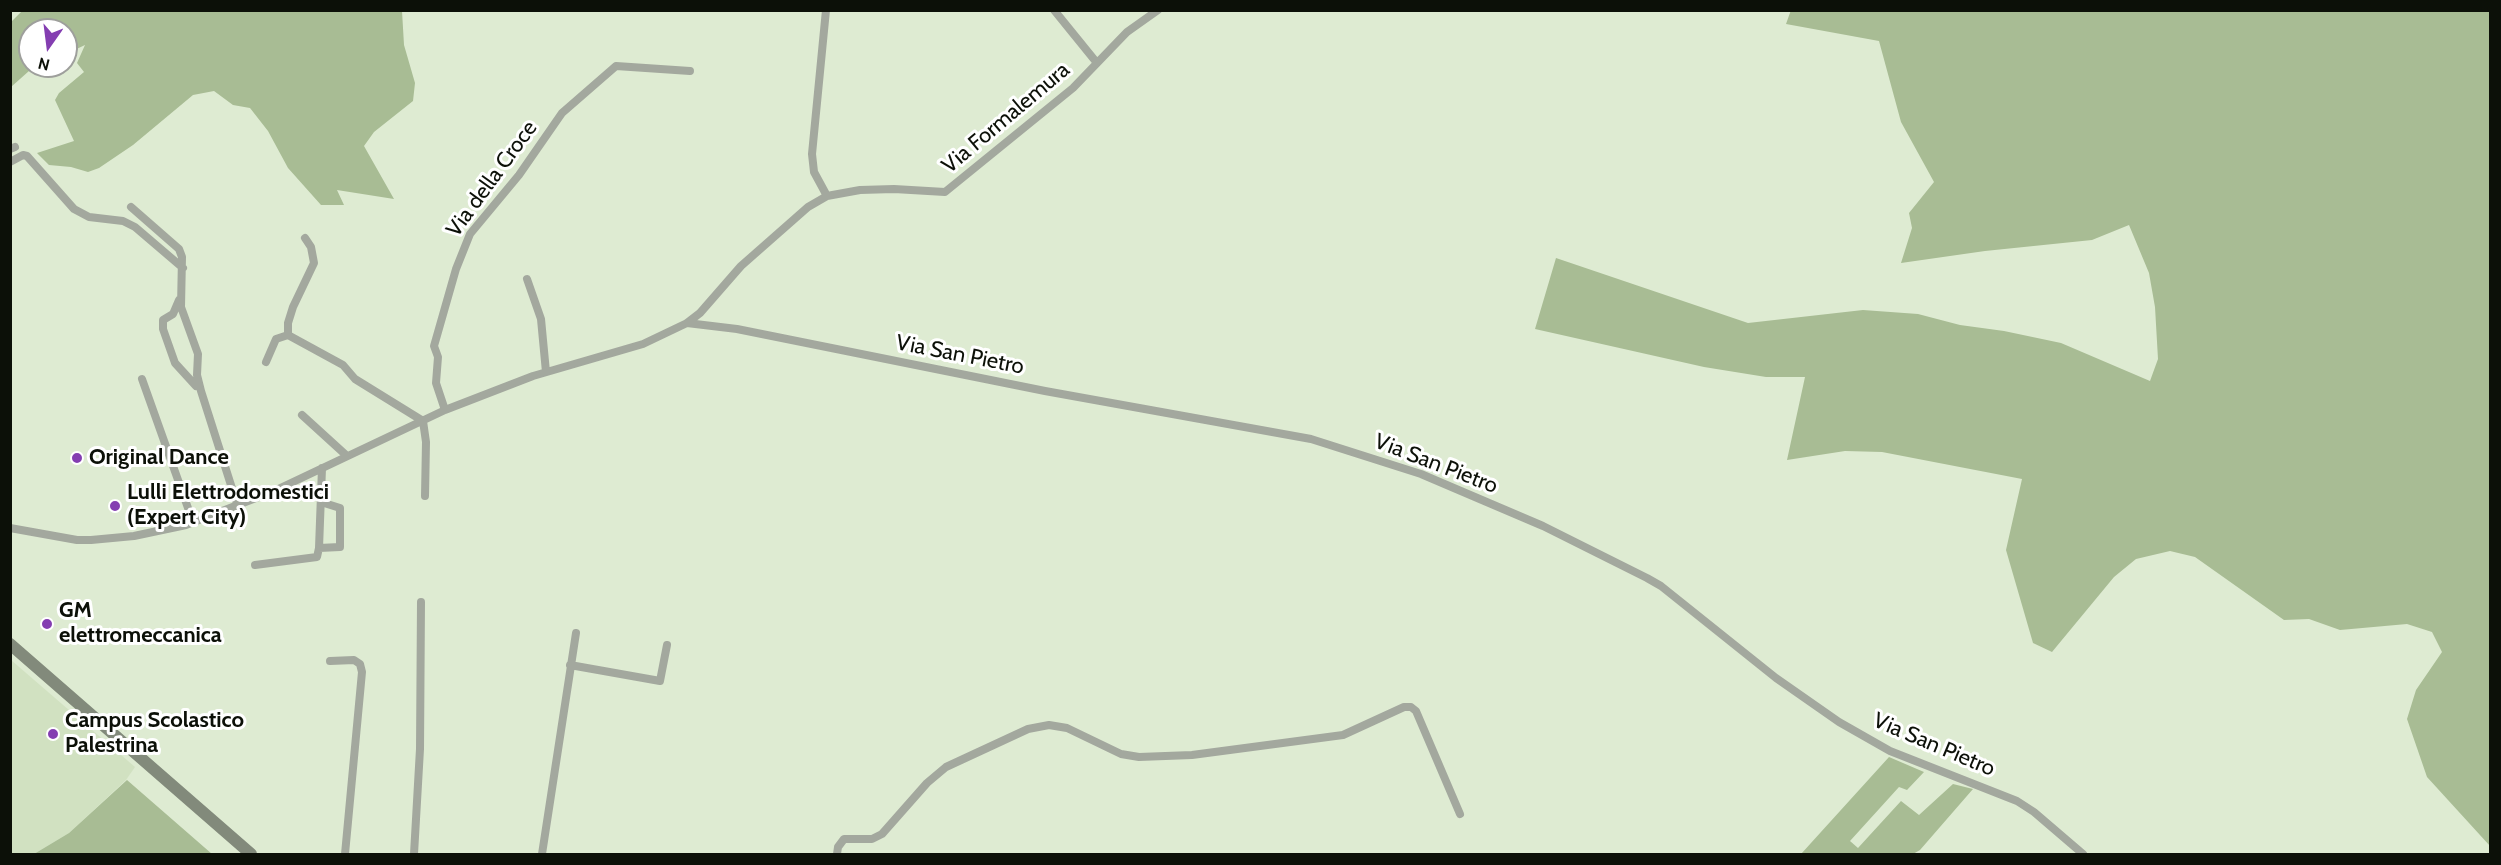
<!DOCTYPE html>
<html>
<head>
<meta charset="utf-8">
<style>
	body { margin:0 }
	#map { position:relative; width:2501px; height:865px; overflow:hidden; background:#deebd2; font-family:Cabin,sans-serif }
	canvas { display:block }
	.frame { position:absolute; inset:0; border:12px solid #0c1008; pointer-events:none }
	.north { position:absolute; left:18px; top:18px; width:60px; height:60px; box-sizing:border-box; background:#fff; border:2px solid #9e9f9c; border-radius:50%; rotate:194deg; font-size:16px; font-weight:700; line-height:24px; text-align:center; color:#0c1008 }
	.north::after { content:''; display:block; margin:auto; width:21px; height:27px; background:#843eb1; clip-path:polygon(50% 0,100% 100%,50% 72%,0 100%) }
</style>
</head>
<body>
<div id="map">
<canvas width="2501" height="865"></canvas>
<div class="frame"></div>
<div class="north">N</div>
</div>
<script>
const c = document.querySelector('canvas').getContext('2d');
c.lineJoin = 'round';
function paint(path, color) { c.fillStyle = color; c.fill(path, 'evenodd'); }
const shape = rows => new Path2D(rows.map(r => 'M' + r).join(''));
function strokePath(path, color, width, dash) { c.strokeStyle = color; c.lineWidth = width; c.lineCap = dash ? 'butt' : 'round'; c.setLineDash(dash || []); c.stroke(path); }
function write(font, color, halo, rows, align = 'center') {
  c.font = font + ' Cabin,sans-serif'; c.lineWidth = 6; c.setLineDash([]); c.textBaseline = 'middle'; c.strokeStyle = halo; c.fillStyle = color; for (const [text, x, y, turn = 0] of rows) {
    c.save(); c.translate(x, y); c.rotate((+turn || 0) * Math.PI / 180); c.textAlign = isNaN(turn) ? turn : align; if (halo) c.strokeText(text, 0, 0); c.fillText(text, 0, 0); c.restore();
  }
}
const built = shape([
	[11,660,135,767,126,780,69,833,34,854,13,854,11,852]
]);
const green = shape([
	[23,10,402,11,404,45,415,83,413,101,374,132,364,146,394,199,337,190,344,205,321,205,288,168,268,131,250,108,233,105,214,91,193,95,133,145,99,168,88,172,71,167,49,165,37,153,74,141,55,100,59,93,84,72,77,63,85,45,66,54,66,30,30,30,30,66,39,66,29,71,11,87,11,22],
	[1791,10,2490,11,2490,846,2427,777,2407,719,2416,690,2442,652,2432,632,2407,624,2340,630,2309,619,2284,620,2195,557,2170,551,2136,559,2114,577,2052,652,2033,643,2006,550,2022,479,1882,452,1845,451,1787,460,1805,377,1766,377,1704,367,1535,329,1556,258,1748,323,1863,310,1918,314,1960,325,2004,331,2061,343,2150,381,2158,359,2155,307,2149,273,2129,225,2092,240,1985,251,1901,263,1912,228,1909,213,1934,182,1901,122,1879,41,1786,24],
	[1889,757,1924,772,1907,790,1899,787,1850,841,1858,848,1901,801,1919,815,1953,784,1973,789,1920,850,1913,854,1801,854],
	[127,780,212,854,34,854,69,833]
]);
const street = shape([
	[826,10,812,154,814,172,827,196],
	[1054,10,1097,63],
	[10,149,15,147],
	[10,162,23,155,27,156,74,209,89,217,123,221,135,227,183,268],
	[131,207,179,249,182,257,181,307,198,354,197,375,201,391,237,504],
	[305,238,311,247,314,263,293,307,288,323,288,335,343,365,355,379,423,421,426,442,425,496],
	[527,279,541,319,546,372],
	[179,300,173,314,163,320,163,329,175,363,196,386],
	[687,323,737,329,1045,391,1311,439,1421,474,1543,526,1647,578,1661,586,1776,678,1839,722,1890,751,2017,801,2034,812,2083,854],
	[266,362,276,339,288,335],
	[142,379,193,522],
	[445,410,436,383,438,357,434,346,456,269,470,234,519,175,562,113,616,66,690,71],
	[302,415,347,456],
	[10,528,77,540,91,540,134,536,186,525,274,491,445,410,533,376,643,344,687,323,700,313,741,266,808,207,827,196,860,190,894,189,945,192,1073,88,1127,32,1158,10],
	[319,548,340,547,340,508,321,502],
	[255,565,317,557,319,548,322,468],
	[330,661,354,660,360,664,362,672,345,854],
	[570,665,660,681,667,645],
	[414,854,420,749,421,602],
	[542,854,576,633],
	[837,854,838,847,844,839,872,839,882,834,927,783,946,767,1028,729,1049,725,1067,728,1121,754,1139,757,1192,755,1343,735,1404,707,1411,707,1416,711,1460,814]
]);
const secondary = shape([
	[10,644,251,854]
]);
const markers = [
	[77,458,6,"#843eb1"],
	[115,506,6,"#843eb1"],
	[47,624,6,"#843eb1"],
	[53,734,6,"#843eb1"]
];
const streetNames = [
	["Via Formalemura",1006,118,-40],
	["Via della Croce",492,179,-54],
	["Via San Pietro",960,355,11],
	["Via San Pietro",1436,464,21],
	["Via San Pietro",1934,745,23]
];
const poiNames = [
	["Original Dance",89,458],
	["Lulli Elettrodomestici",127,493],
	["(Expert City)",127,518],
	["GM",59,611],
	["elettromeccanica",59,636],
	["Campus Scolastico",65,721],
	["Palestrina",65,746]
];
paint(built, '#d1e1c1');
paint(green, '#a8bc94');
strokePath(street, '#a3a89e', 8);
strokePath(secondary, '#828a7b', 12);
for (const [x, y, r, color] of markers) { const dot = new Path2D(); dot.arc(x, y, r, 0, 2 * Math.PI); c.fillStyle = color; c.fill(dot); strokePath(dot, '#fff', 2); }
write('22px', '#0c1008', '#fff', streetNames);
write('bold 22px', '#0c1008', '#fff', poiNames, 'left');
</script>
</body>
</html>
